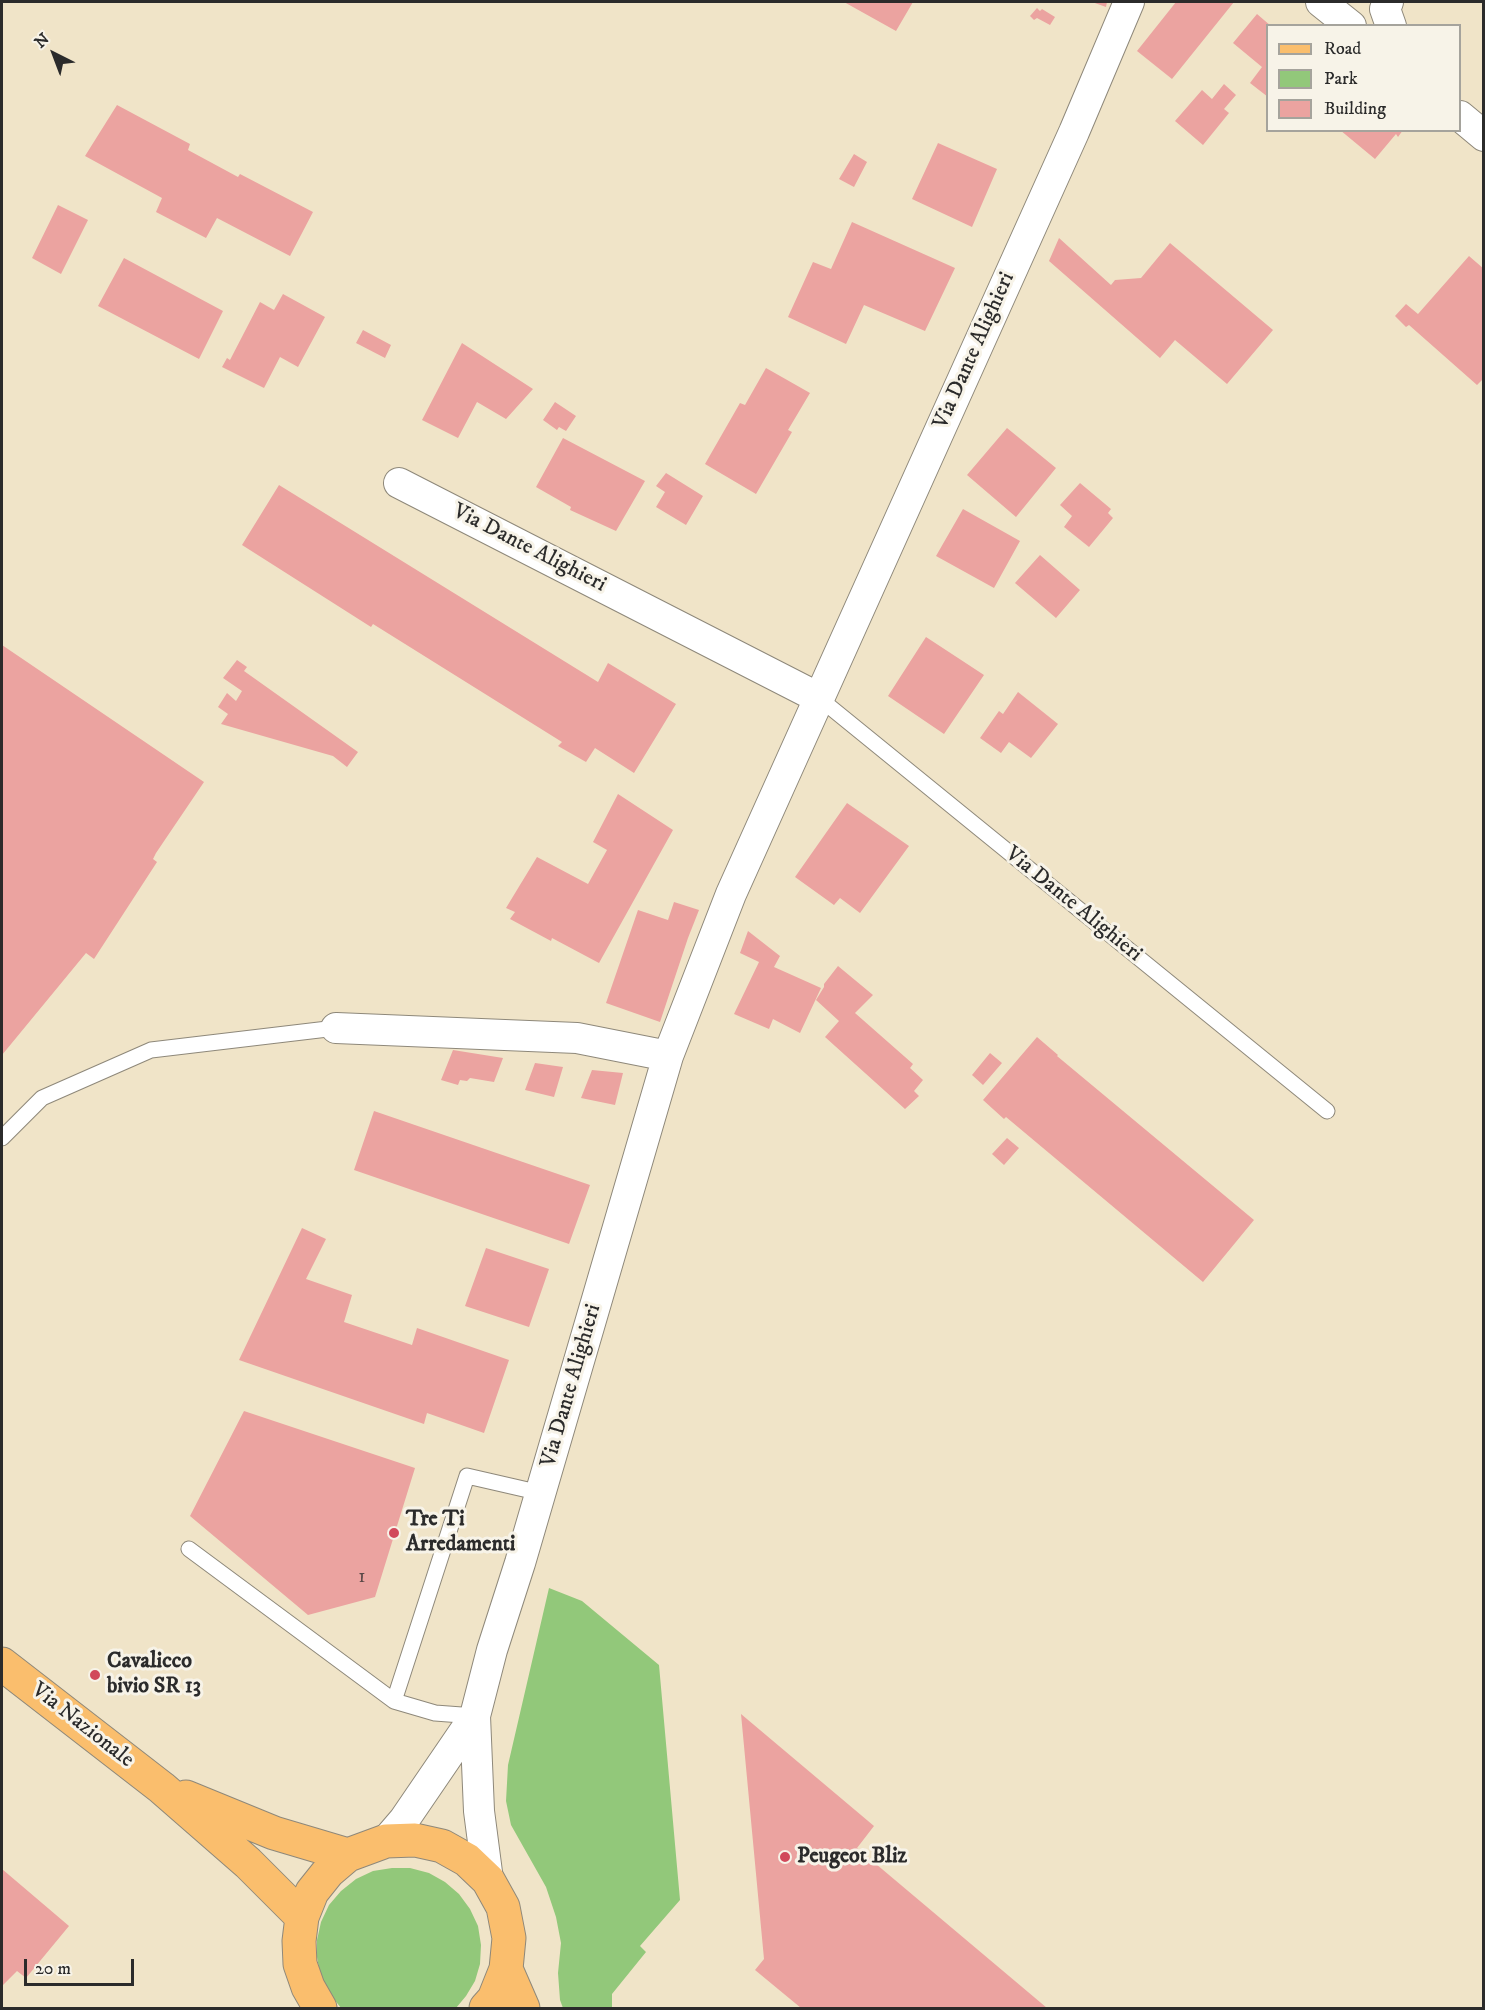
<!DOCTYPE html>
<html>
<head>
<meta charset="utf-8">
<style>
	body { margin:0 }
	#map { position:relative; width:1485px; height:2010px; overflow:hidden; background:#f0e4c8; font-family:"IM FELL DW Pica",serif }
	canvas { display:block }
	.frame { position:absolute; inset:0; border:3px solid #2b2b2b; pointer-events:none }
	.legend { position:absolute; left:1266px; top:24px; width:195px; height:108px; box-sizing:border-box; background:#f7f3e8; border:2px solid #a5a39c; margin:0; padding:8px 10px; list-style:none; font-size:18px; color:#2b2b2b }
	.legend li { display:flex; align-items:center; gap:12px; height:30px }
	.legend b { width:30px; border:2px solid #a5a39c }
	.north { position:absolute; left:24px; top:24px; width:60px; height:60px; -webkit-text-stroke:4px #f7f3e8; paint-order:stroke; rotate:318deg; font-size:16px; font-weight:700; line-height:24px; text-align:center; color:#2b2b2b }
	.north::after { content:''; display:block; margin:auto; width:21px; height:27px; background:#2b2b2b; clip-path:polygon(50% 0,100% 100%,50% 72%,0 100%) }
	.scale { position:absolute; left:24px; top:1959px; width:110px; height:27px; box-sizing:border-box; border:3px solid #2b2b2b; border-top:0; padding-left:8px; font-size:18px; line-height:21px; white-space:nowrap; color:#2b2b2b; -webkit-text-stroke:4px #f7f3e8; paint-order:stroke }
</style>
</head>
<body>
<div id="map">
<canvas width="1485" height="2010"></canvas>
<div class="frame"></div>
<ul class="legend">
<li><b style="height:8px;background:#fabe6d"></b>Road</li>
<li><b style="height:16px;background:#92c87a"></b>Park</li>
<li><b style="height:16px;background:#eba3a0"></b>Building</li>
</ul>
<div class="north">N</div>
<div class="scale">20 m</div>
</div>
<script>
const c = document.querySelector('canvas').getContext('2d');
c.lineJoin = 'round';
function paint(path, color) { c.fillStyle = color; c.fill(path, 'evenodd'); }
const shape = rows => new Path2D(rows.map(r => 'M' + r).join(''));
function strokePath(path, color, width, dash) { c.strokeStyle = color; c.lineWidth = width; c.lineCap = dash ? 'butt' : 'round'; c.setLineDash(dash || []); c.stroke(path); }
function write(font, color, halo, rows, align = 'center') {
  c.font = font + ' "IM FELL DW Pica",serif'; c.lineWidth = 6; c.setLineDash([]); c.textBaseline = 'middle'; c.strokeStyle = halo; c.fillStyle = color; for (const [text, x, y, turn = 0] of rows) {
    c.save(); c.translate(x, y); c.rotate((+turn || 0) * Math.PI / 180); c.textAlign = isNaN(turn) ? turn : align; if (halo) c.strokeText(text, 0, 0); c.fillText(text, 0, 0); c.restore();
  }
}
const green = shape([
	[549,1588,582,1601,659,1665,680,1900,640,1946,646,1952,612,1994,612,2008,563,2008,560,2000,558,1973,561,1943,556,1917,546,1887,511,1825,506,1801,508,1765],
	[392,1868,410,1868,429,1873,445,1882,459,1894,470,1909,478,1926,481,1945,480,1964,475,1981,466,1996,456,2008,341,2008,326,1989,320,1974,317,1957,317,1940,321,1922,329,1905,341,1891,356,1879,373,1871]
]);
const building = shape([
	[844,2,913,2,896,31],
	[1092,2,1107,2,1106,7],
	[1176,2,1234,2,1172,79,1137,51],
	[1037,8,1040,11,1042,9,1055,17,1050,25,1037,18,1034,20,1030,16],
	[1257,14,1271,26,1268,26,1268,97,1250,83,1262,67,1233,43],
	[1224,84,1236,95,1224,109,1229,113,1203,145,1175,121,1202,90,1212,99],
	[117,105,190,144,188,150,238,177,240,174,313,212,290,256,217,218,206,238,156,212,162,198,85,156],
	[1340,130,1403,130,1398,137,1396,134,1375,159],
	[938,143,997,169,972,227,912,199],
	[854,154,867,162,854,187,839,179],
	[58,205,88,220,61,274,32,258],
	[852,222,955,268,925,331,864,305,846,344,788,317,813,262,831,269],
	[1059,238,1111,285,1115,280,1141,278,1170,243,1273,330,1227,384,1175,340,1160,358,1049,261],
	[1469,256,1484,269,1484,378,1477,385,1409,325,1406,327,1395,316,1406,304,1418,314],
	[124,258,223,311,199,359,98,306],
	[283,294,325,317,298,367,280,357,264,388,222,367,227,358,230,360,260,302,274,310],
	[363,330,391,345,385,358,356,343],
	[462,343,533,389,506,419,477,402,458,438,422,420],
	[766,368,810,393,788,430,792,432,756,494,705,464,740,403,745,405],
	[555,402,576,416,566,431,559,427,557,430,543,420],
	[1007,428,1056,468,1016,517,967,475],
	[563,438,645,481,616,531,570,510,571,507,536,487],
	[666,473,703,496,686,525,656,507,665,492,656,486],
	[1080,483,1111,509,1108,513,1113,518,1089,547,1064,527,1072,516,1060,505],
	[279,485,598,682,608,663,676,704,634,773,595,748,586,762,558,746,562,742,373,624,371,627,242,545],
	[963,509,1020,541,994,588,936,556],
	[1040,555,1080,590,1056,618,1015,583],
	[926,637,984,675,944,734,888,696],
	[2,645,204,782,156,853,153,859,157,862,94,959,86,953,2,1055],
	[237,660,247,667,244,671,358,752,347,767,333,756,221,724,228,714,218,707,227,693,236,701,242,691,223,678],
	[1018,692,1058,724,1031,758,1009,742,1001,753,980,738,999,711,1003,714],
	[618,794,673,830,599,963,552,938,551,941,510,919,515,912,506,908,537,857,588,884,607,850,593,842],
	[847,803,909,846,860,913,840,898,834,905,795,877],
	[674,902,699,910,688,938,660,1022,606,1003,638,910,668,920],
	[748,931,780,956,774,967,821,988,800,1033,773,1019,769,1029,734,1014,759,962,740,953],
	[838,966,873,995,855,1013,913,1064,910,1068,923,1080,914,1091,919,1096,905,1109,825,1037,839,1021,816,1000,824,987,824,984],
	[1037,1037,1058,1055,1057,1056,1254,1220,1203,1282,1006,1117,1004,1119,983,1100],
	[453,1050,503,1058,494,1082,470,1078,467,1081,460,1080,458,1085,441,1080],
	[990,1053,1002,1063,983,1085,972,1075],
	[535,1063,563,1067,554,1097,525,1090],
	[592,1070,623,1073,615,1105,581,1098],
	[374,1111,590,1185,569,1244,354,1170],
	[1007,1138,1019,1148,1004,1165,992,1154],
	[302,1228,326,1239,306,1279,352,1295,344,1322,412,1345,417,1328,509,1360,484,1433,427,1413,424,1424,239,1360],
	[486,1248,549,1269,529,1327,465,1306],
	[244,1411,415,1468,375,1597,308,1615,190,1516],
	[741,1714,874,1826,857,1848,1047,2008,801,2008,755,1970,764,1959],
	[2,1869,69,1926,26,1978,17,1971,3,1985,2,1983]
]);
const service = shape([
	[819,698,1327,1111],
	[2,1138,42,1098,151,1050,336,1028],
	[189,1549,394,1701],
	[475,1716,435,1713,394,1701,467,1476,541,1493]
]);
const minor = shape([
	[1321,2,1351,26],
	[1388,2,1385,9,1391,26],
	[1460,116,1484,136],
	[399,483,819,698],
	[336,1028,577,1038,668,1056],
	[386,1841,404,1820,475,1716],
	[488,1880,479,1811,475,1716,492,1650,520,1563,668,1056,731,894,1074,132,1129,2]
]);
const primary = shape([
	[2,1664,162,1788,248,1863,302,1917],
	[186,1797,274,1833,348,1855],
	[506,1969,523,2008],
	[320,2008,308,1987,300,1964,299,1941,302,1917,312,1892,328,1872,348,1855,386,1841,415,1840,442,1846,467,1860,488,1880,503,1907,509,1938,506,1969,494,1999,486,2008]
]);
const markers = [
	[394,1533,6,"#d1495b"],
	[95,1675,6,"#d1495b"],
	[785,1857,6,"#d1495b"]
];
const numberNames = [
	["1",362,1578]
];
const streetNames = [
	["Via Dante Alighieri",975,351,-66],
	["Via Dante Alighieri",529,549,27],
	["Via Dante Alighieri",1073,905,39],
	["Via Dante Alighieri",572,1386,-74],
	["Via Nazionale",82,1726,38]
];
const poiNames = [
	["Tre Ti",406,1520],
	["Arredamenti",406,1545],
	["Cavalicco",107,1662],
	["bivio SR 13",107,1687],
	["Peugeot Bliz",797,1857]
];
paint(green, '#92c87a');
paint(building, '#eba3a0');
strokePath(service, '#8e887a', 17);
strokePath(minor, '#8e887a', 32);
strokePath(primary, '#8e887a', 35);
strokePath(service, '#fff', 15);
strokePath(minor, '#fff', 30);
strokePath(primary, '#fabe6d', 33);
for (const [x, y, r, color] of markers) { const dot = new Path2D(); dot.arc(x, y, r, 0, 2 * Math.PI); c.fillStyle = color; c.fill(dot); strokePath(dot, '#f7f3e8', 2); }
write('20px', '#5b4948', null, numberNames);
write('22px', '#2b2b2b', '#f7f3e8', streetNames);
write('bold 22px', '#2b2b2b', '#f7f3e8', poiNames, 'left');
</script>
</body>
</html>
